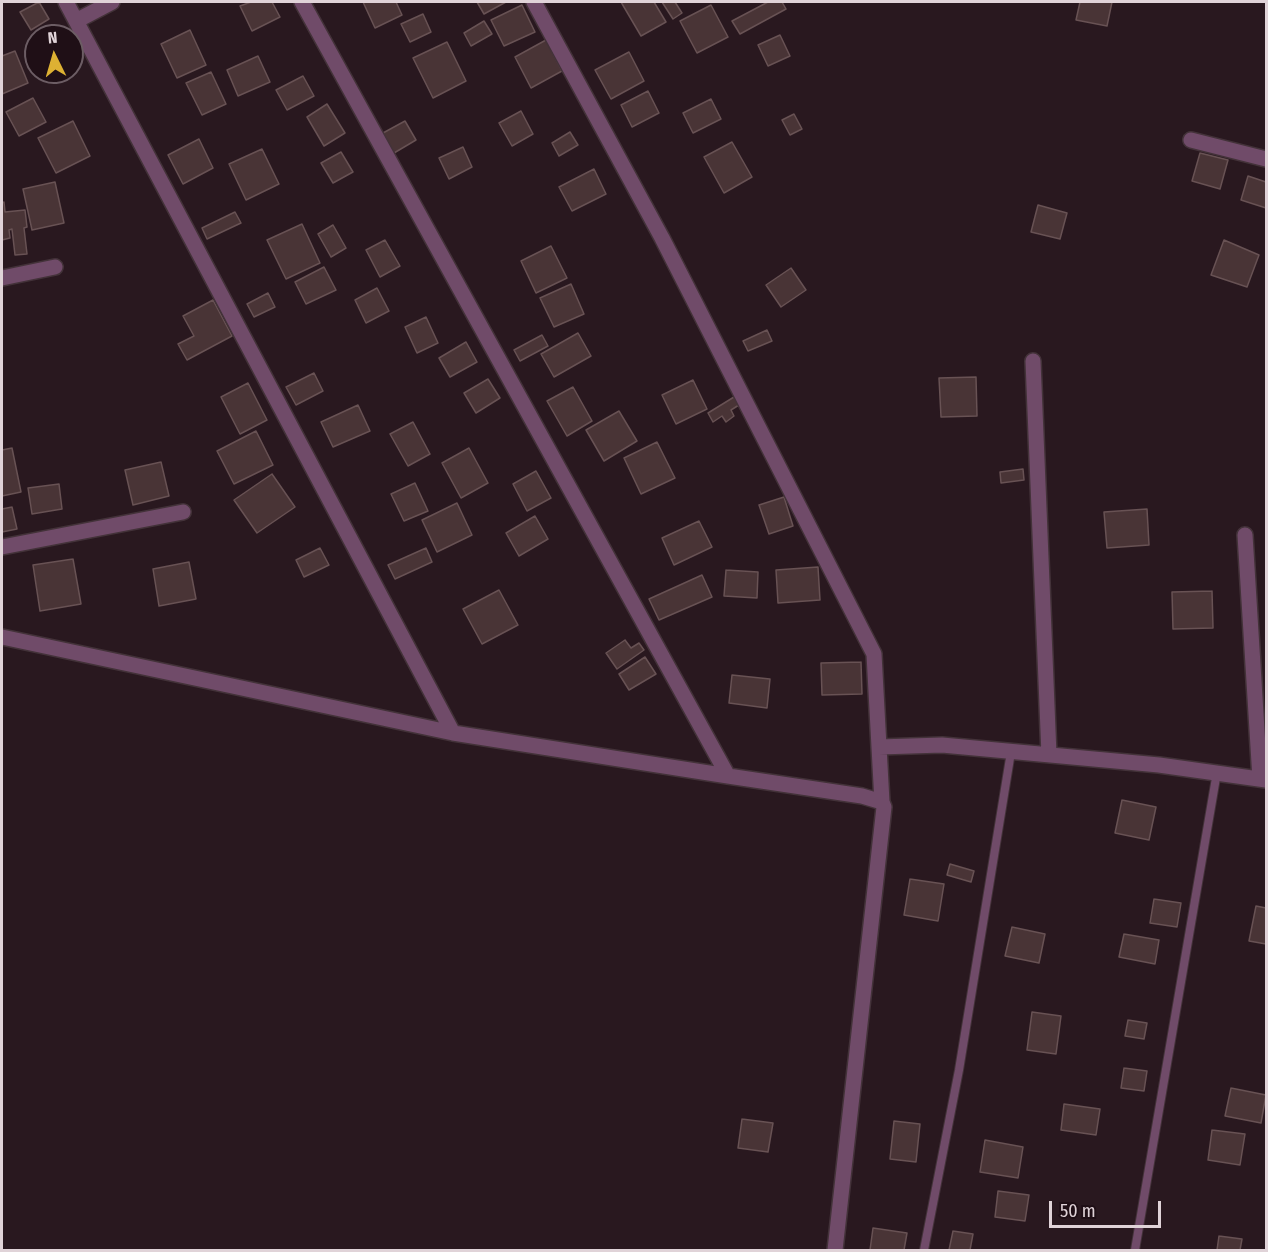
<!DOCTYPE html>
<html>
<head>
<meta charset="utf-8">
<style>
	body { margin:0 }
	#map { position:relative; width:1268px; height:1252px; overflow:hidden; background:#29181f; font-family:"Fira Sans Condensed",sans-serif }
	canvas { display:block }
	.frame { position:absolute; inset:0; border:3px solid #e0d3d8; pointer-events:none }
	.north { position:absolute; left:24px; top:24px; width:60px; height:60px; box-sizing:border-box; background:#1f0f16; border:2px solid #6c5d64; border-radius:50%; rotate:355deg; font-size:16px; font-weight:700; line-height:24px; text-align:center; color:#e0d3d8 }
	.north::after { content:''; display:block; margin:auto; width:21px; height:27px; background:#ddb133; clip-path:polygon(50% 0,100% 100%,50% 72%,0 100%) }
	.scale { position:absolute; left:1049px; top:1201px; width:112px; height:27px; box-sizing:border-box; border:3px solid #e0d3d8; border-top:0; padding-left:8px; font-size:18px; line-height:21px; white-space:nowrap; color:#e0d3d8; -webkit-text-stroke:4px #1f0f16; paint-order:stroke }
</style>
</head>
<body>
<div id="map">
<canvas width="1268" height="1252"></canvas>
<div class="frame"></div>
<div class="north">N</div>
<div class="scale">50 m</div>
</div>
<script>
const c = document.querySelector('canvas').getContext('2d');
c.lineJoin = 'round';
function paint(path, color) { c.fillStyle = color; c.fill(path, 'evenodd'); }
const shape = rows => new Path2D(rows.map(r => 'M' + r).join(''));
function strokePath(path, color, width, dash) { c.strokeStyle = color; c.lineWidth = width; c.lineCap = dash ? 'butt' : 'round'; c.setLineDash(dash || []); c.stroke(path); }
const building = shape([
	[39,2,49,19,31,30,20,12,39,2],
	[251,2,272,2,280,17,252,31,240,6,251,2],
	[363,2,396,2,402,15,375,28,363,2],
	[477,2,506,2,484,14,477,2],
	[621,2,654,2,666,22,641,36,621,2],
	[662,2,675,2,682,13,673,19,662,2],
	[768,2,782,2,786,9,740,34,732,21,768,2],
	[1080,2,1112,2,1107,26,1076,20,1080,2],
	[522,5,535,32,504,46,491,20,522,5],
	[711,5,728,37,697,53,680,21,711,5],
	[423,14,431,32,410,42,401,24,423,14],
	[484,21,492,34,471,46,464,33,484,21],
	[190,30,206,65,177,78,161,44,190,30],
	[780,35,790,56,768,66,758,45,780,35],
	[546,40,562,71,531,88,515,57,546,40],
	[447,42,466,81,433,98,413,58,447,42],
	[15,51,28,83,2,94,2,56,15,51],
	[629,52,644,81,611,99,595,70,629,52],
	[258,56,270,82,238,96,227,70,258,56],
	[211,72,226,104,202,115,186,83,211,72],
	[303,76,314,96,287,110,276,90,303,76],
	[648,91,659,113,632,127,621,105,648,91],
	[33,98,46,122,19,136,6,112,33,98],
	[711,99,721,119,693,133,683,113,711,99],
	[327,104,345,133,324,146,307,117,327,104],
	[521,111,533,134,512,146,499,123,521,111],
	[794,114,802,129,790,135,782,120,794,114],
	[73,121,90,156,56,173,38,138,73,121],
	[405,121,416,140,394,153,383,133,405,121],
	[570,132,578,145,559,156,552,143,570,132],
	[199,139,213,168,183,184,168,155,199,139],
	[732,142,752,177,724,193,704,157,732,142],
	[463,147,472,167,449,179,439,158,463,147],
	[262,149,279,184,246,200,229,164,262,149],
	[341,152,353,172,333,183,321,163,341,152],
	[1200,153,1228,160,1220,189,1192,181,1200,153],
	[594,169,606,194,572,211,559,187,594,169],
	[1248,176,1266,182,1266,208,1241,200,1248,176],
	[55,182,64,223,32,230,23,189,55,182],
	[4,202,5,212,25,210,27,227,24,228,27,254,15,255,12,229,9,230,10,238,2,240,2,203,4,202],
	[1038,205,1067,213,1060,239,1031,232,1038,205],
	[235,212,241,223,207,239,202,228,235,212],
	[302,224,320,263,286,279,267,240,302,224],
	[333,225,346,248,331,257,318,234,333,225],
	[385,240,400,266,380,277,366,250,385,240],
	[1224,240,1259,255,1247,287,1211,275,1224,240],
	[551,246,567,278,536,293,521,261,551,246],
	[324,267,336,290,306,304,295,282,324,267],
	[791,268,806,290,781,307,766,285,791,268],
	[571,284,584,314,554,327,540,298,571,284],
	[377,288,389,311,366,323,355,300,377,288],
	[268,293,275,307,254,317,247,304,268,293],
	[213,300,232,336,187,360,178,344,194,336,183,316,213,300],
	[426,317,438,343,417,353,405,327,426,317],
	[767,330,772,341,748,351,743,341,767,330],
	[578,333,591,356,554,377,541,354,578,333],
	[542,335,548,346,520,361,514,350,542,335],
	[466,342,477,362,450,377,439,358,466,342],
	[314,373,323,391,296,405,286,387,314,373],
	[976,377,977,416,941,417,939,378,976,377],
	[488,379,500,398,476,413,464,393,488,379],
	[693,380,707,409,676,424,662,395,693,380],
	[248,383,267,420,240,434,221,397,248,383],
	[573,387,592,421,567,436,547,401,573,387],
	[734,397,739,405,731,410,734,416,726,422,722,416,713,422,708,413,734,397],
	[358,405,370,431,333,447,321,422,358,405],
	[619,411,637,441,604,461,586,430,619,411],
	[413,422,430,454,408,466,390,434,413,422],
	[256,431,273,465,234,484,217,451,256,431],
	[657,442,675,478,641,494,624,458,657,442],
	[12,448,21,492,2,496,2,450,12,448],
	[469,448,488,483,461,498,442,463,469,448],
	[161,462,169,496,133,505,125,470,161,462],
	[1023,469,1024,480,1001,483,1000,472,1023,469],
	[536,471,551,498,527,511,513,484,536,471],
	[272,474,295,507,257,533,234,500,272,474],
	[415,483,428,511,404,521,391,494,415,483],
	[59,484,62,509,32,514,28,488,59,484],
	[784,497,793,526,769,534,759,505,784,497],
	[457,503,472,535,437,552,422,520,457,503],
	[12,507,17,529,2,532,2,509,12,507],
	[1147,509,1149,545,1107,548,1104,512,1147,509],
	[535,516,548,539,519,556,506,533,535,516],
	[699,521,712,547,674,565,662,538,699,521],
	[320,548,329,565,304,577,296,560,320,548],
	[426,548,432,562,395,579,388,565,426,548],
	[73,559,81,604,40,611,33,565,73,559],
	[189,562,196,599,159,606,153,569,189,562],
	[818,567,820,600,778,603,776,570,818,567],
	[726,570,758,572,757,598,724,596,726,570],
	[702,575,712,597,659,620,649,599,702,575],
	[499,590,518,625,482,644,463,609,499,590],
	[1212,591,1213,628,1173,629,1172,592,1212,591],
	[625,640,631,648,639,643,644,650,617,669,606,653,625,640],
	[645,657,656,674,629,690,619,674,645,657],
	[861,662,862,694,822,695,821,663,861,662],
	[732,675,770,679,767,708,729,703,732,675],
	[1122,800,1156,807,1149,840,1115,833,1122,800],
	[950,864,974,871,971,882,947,875,950,864],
	[910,879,944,884,938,921,904,915,910,879],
	[1154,899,1181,903,1177,927,1150,923,1154,899],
	[1256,906,1266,908,1266,944,1249,941,1256,906],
	[1012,927,1045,934,1039,963,1005,956,1012,927],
	[1124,934,1159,940,1155,964,1119,957,1124,934],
	[1032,1012,1061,1016,1056,1054,1027,1050,1032,1012],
	[1128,1020,1147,1023,1144,1039,1125,1036,1128,1020],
	[1124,1068,1147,1071,1144,1091,1121,1088,1124,1068],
	[1231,1088,1266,1095,1261,1123,1225,1116,1231,1088],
	[1064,1104,1100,1109,1096,1135,1061,1130,1064,1104],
	[742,1119,773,1123,768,1152,738,1148,742,1119],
	[894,1121,920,1124,916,1162,890,1159,894,1121],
	[1212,1130,1245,1134,1240,1165,1208,1160,1212,1130],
	[985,1140,1023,1147,1018,1178,980,1172,985,1140],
	[998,1191,1029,1195,1025,1221,995,1217,998,1191],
	[873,1228,907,1233,904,1250,870,1250,873,1228],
	[953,1231,973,1234,970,1250,949,1250,953,1231],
	[1219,1236,1242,1239,1240,1250,1217,1250,1219,1236]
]);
const service = shape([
	[924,1250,959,1070,1011,752],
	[1135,1250,1217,772]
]);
const minor = shape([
	[66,2,453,733],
	[302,2,728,776,862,796,882,802,884,807,835,1250],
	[534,2,662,238,874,654,879,747],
	[76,21,112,2],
	[1191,140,1266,159],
	[2,278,55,267],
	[1033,361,1049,755],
	[1245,535,1260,779],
	[2,547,183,512],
	[2,637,453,733,728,776],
	[882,802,879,747,942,745,1159,765,1266,780]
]);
paint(building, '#493436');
strokePath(building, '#685254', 1.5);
strokePath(service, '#433239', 10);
strokePath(minor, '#433239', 18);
strokePath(service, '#704b69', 8);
strokePath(minor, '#704b69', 15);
</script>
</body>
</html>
